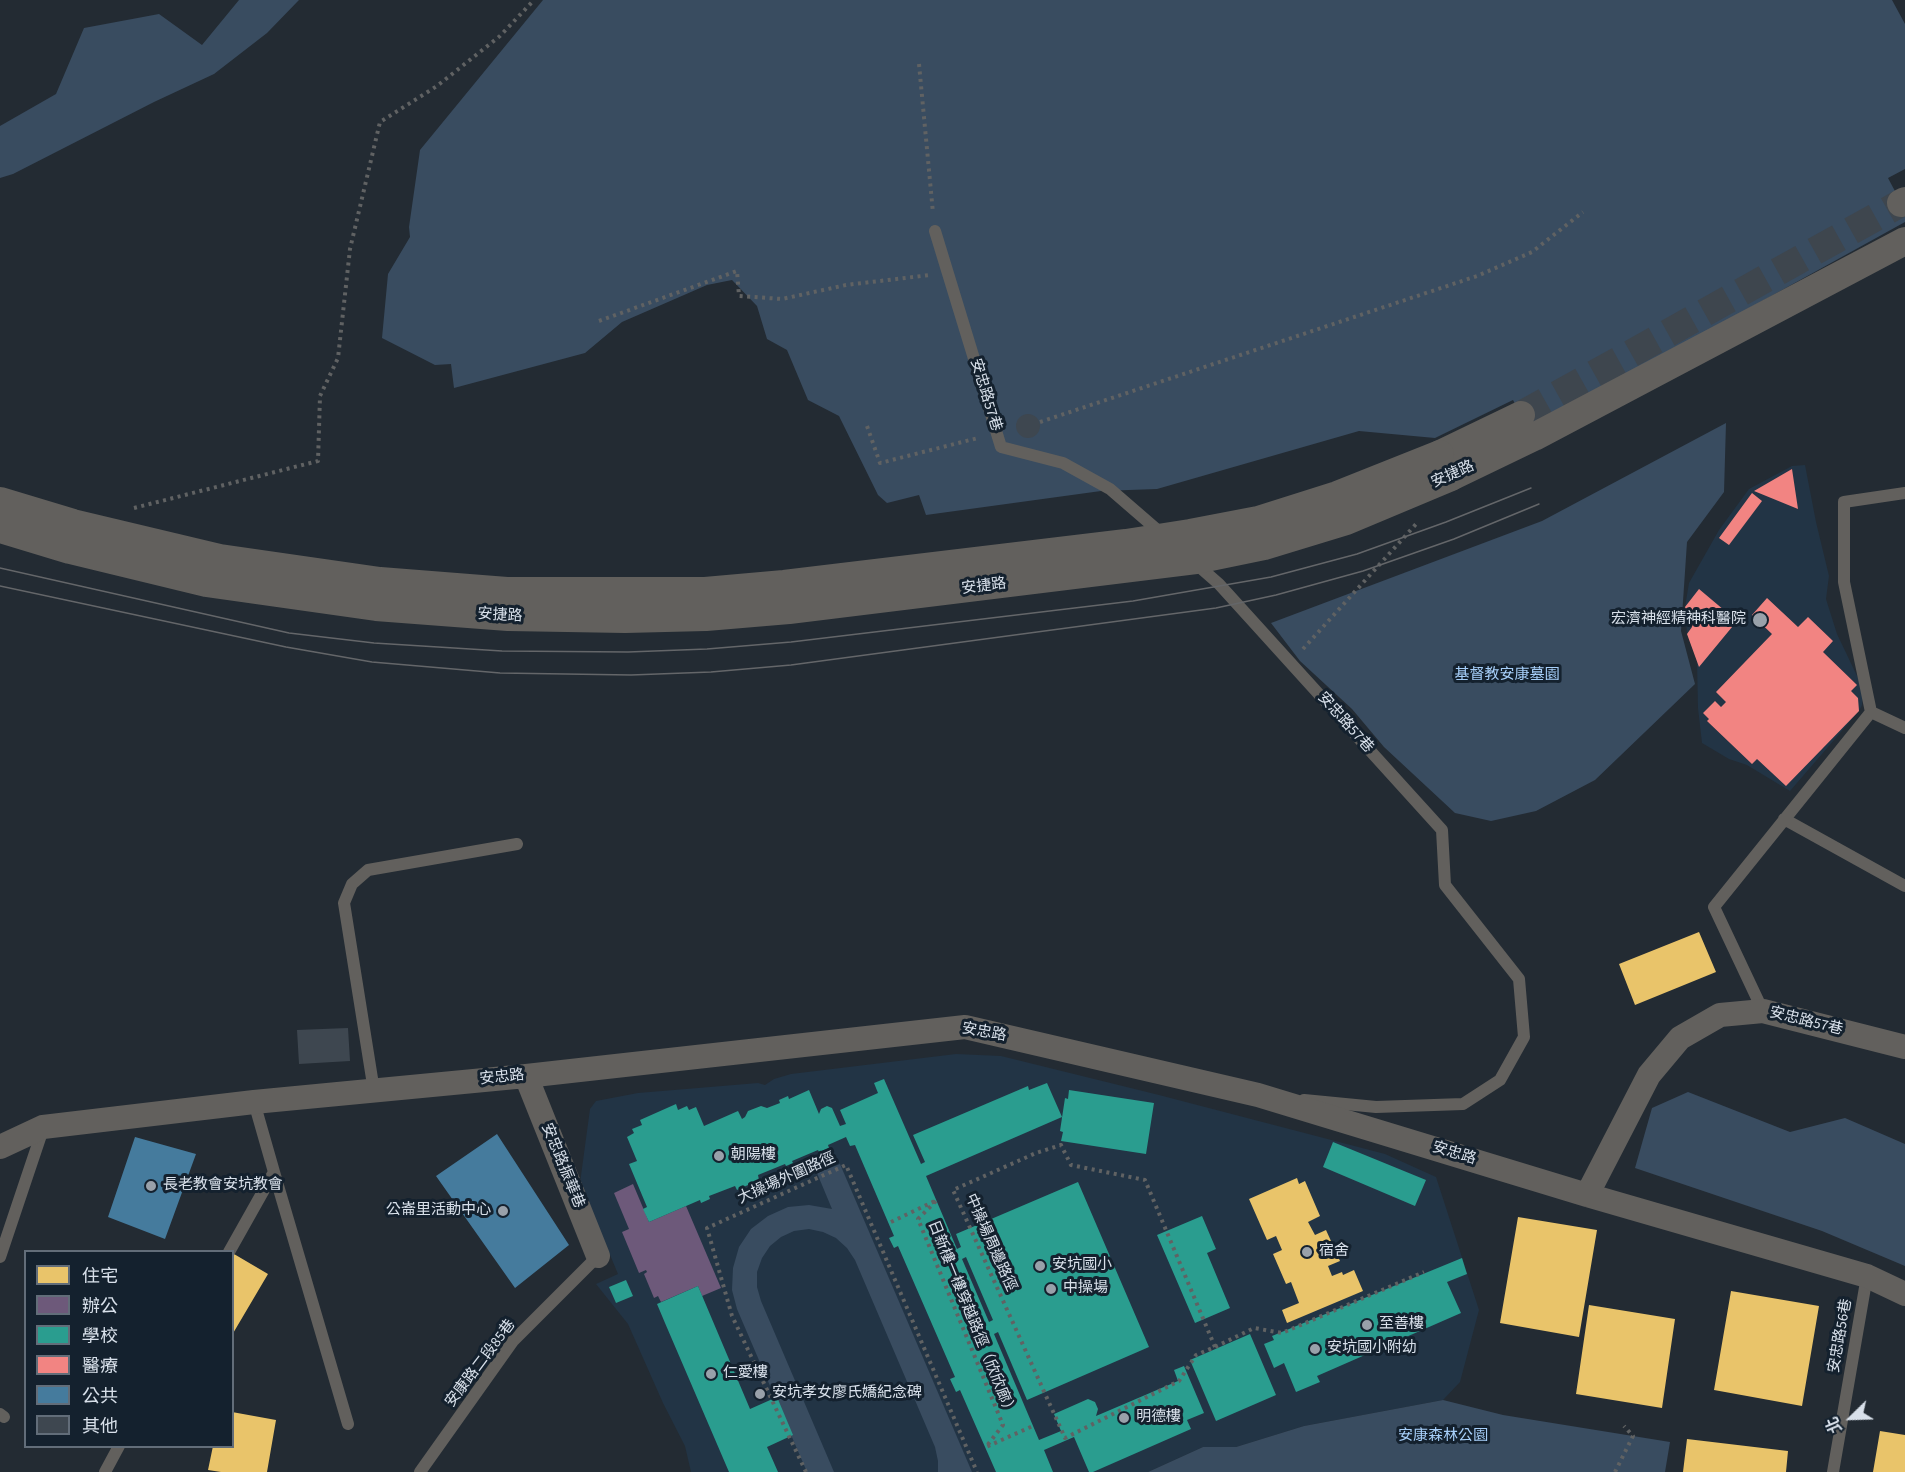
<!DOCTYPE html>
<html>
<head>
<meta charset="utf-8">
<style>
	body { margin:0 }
	#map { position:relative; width:1905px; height:1472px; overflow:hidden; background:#232b33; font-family:"Source Sans 3","Noto Sans TC",sans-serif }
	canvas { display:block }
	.legend { position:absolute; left:24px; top:1250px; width:210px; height:198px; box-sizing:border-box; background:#14212e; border:2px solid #626d79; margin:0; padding:8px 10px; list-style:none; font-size:18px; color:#d8e0ea }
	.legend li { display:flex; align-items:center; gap:12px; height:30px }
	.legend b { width:30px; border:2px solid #626d79 }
	.north { position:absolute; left:1821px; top:1388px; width:60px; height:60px; -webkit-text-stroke:4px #14212e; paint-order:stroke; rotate:247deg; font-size:16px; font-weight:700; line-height:24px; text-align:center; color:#d8e0ea }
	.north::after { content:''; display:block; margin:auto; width:21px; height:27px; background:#d8e0ea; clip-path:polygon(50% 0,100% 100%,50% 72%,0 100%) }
</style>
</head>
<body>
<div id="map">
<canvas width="1905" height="1472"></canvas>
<ul class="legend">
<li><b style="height:16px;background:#e9c46a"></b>住宅</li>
<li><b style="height:16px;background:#6d597a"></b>辦公</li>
<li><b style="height:16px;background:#2a9d8f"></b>學校</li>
<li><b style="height:16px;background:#f28482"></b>醫療</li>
<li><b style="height:16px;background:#457b9d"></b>公共</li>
<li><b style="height:16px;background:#3e4750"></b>其他</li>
</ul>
<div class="north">北</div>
</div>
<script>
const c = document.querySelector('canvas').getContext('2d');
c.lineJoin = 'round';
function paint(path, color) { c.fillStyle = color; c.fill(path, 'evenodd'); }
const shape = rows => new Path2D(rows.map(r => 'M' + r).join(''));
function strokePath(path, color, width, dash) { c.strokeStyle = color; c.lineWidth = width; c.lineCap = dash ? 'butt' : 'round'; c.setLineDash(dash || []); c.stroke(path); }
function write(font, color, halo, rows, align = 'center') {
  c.font = font + ' "Source Sans 3","Noto Sans TC",sans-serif'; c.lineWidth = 6; c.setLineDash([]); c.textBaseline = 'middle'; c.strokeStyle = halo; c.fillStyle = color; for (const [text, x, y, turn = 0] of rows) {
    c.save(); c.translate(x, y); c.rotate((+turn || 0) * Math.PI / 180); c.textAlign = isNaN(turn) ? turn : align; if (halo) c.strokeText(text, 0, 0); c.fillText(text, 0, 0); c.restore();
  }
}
const built = shape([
	[1805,465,1816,522,1829,576,1826,599,1837,634,1859,680,1863,695,1862,705,1859,711,1790,791,1747,765,1729,759,1702,743,1698,708,1697,660,1687,634,1685,607,1689,583,1719,530,1749,489,1792,466],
	[956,1054,1001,1056,1159,1095,1385,1154,1436,1177,1479,1310,1460,1382,1443,1400,1304,1426,1236,1447,1203,1447,1148,1472,691,1472,685,1446,663,1403,628,1324,596,1284,618,1274,580,1183,590,1109,596,1101,638,1093,758,1083,765,1085,774,1079,791,1074]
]);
const green = shape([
	[239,0,299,0,267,33,214,74,154,102,13,174,0,178,0,126,56,94,84,28,159,14,202,45],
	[543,0,1892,0,1905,24,1905,169,1888,178,1905,210,1905,222,1529,430,1513,400,1435,438,1359,431,1157,489,1101,491,926,515,919,495,887,503,878,495,839,416,808,400,787,350,767,339,757,306,732,280,707,285,622,322,585,353,454,388,451,364,435,365,382,338,388,274,410,237,409,227,420,150],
	[1726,423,1724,492,1687,542,1681,631,1695,684,1595,780,1536,811,1491,821,1455,813,1384,747,1352,709,1300,661,1271,623,1542,521],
	[1688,1092,1790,1132,1845,1118,1905,1144,1905,1266,1822,1231,1635,1168,1652,1108],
	[840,1164,972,1472,938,1472,938,1461,935,1447,855,1260,847,1248,836,1238,823,1232,809,1229,794,1231,781,1237,770,1246,762,1258,757,1272,757,1287,761,1301,834,1472,807,1472,737,1309,732,1290,733,1268,739,1247,751,1229,768,1216,788,1207,809,1205,832,1209,817,1173],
	[1443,1400,1503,1415,1670,1442,1665,1472,1148,1472,1203,1447,1236,1447,1304,1426]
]);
const homes = shape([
	[1699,932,1716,972,1635,1005,1619,964],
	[1297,1178,1299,1184,1305,1181,1320,1216,1308,1222,1315,1235,1326,1230,1340,1261,1328,1266,1332,1276,1342,1272,1343,1275,1354,1270,1363,1291,1287,1323,1282,1310,1299,1303,1291,1282,1286,1284,1273,1254,1282,1250,1276,1236,1267,1240,1249,1199],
	[1518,1217,1597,1230,1579,1337,1500,1323],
	[234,1254,268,1274,232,1335,232,1256],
	[1731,1291,1819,1306,1802,1406,1714,1390],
	[1589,1305,1675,1319,1662,1408,1576,1394],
	[232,1412,276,1420,267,1472,221,1472,208,1470,213,1446,232,1446],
	[1880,1431,1905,1435,1905,1472,1873,1472],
	[1687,1439,1788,1451,1786,1472,1683,1472]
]);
const offices = shape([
	[633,1184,649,1222,686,1206,721,1288,702,1296,698,1286,661,1302,658,1296,654,1298,644,1274,647,1272,646,1270,639,1273,622,1232,629,1229,614,1193]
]);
const schools = shape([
	[884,1079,921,1164,925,1162,913,1135,1028,1086,1029,1090,1047,1083,1062,1117,926,1176,957,1249,961,1247,956,1234,1078,1182,1149,1347,1027,1400,998,1332,994,1334,1039,1440,1061,1431,1054,1414,1088,1399,1095,1402,1098,1409,1096,1416,1178,1381,1174,1370,1184,1366,1204,1413,1187,1420,1191,1429,1093,1472,1089,1472,1074,1437,1044,1450,1053,1472,996,1472,960,1390,956,1392,950,1379,955,1377,898,1246,894,1248,889,1238,894,1236,855,1145,850,1146,846,1137,828,1145,829,1148,819,1152,818,1150,792,1161,793,1163,786,1166,785,1164,758,1175,759,1180,737,1190,735,1186,709,1196,710,1199,701,1203,700,1200,649,1222,643,1209,647,1207,629,1164,637,1161,627,1137,634,1133,632,1129,642,1125,640,1120,676,1104,678,1110,687,1106,689,1110,696,1107,704,1126,738,1111,742,1119,745,1117,748,1111,761,1106,767,1108,780,1103,779,1100,788,1096,789,1099,809,1090,819,1114,821,1109,827,1106,832,1108,840,1126,846,1124,840,1110,878,1093,874,1083],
	[966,1257,993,1320,989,1322,962,1259],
	[1069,1090,1154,1103,1146,1154,1061,1141,1063,1132,1060,1131,1065,1098,1068,1099],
	[1333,1142,1426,1180,1415,1206,1323,1167],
	[1202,1216,1216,1249,1207,1253,1230,1308,1195,1323,1157,1235],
	[1462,1258,1467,1274,1447,1282,1461,1313,1317,1376,1320,1382,1296,1392,1284,1363,1274,1368,1264,1344,1274,1340,1272,1336],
	[626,1280,633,1296,616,1303,609,1287],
	[698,1286,750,1409,777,1397,793,1435,767,1447,778,1472,729,1472,665,1323,657,1304],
	[1250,1334,1276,1395,1216,1421,1190,1360]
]);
const health = shape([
	[1792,469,1798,509,1754,491],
	[1752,493,1762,501,1729,545,1719,538],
	[1699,589,1737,621,1699,667,1687,634,1692,627,1685,607],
	[1767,598,1798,627,1808,617,1833,641,1823,652,1857,685,1851,691,1858,698,1859,711,1786,786,1757,759,1752,764,1707,721,1709,719,1703,713,1715,701,1721,707,1726,702,1716,692,1772,634,1752,615]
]);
const public = shape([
	[497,1134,569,1245,515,1288,436,1176],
	[135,1137,196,1154,165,1239,108,1217]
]);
const building = shape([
	'1016 426a12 12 0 1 1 24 0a12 12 0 1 1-24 0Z',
	[348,1028,350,1061,299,1064,297,1030]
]);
const tertiaryTunnel = shape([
	[1521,415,1901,203]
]);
const path = shape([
	[919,64,933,213],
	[599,321,737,271,739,296,782,299,846,285,930,275],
	[1040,422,1477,276,1532,252,1583,212],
	[867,426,880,463,978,438],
	[134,508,318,461,320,396,338,358,350,249,380,122,437,86,500,36,534,0],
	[1303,649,1417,523],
	[891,1222,937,1200,918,1219,1003,1425,986,1447,1035,1425],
	[1215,1347,1145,1180,1071,1165,1061,1145,1036,1153,953,1190,1065,1438,1179,1381,1196,1355,1215,1347,1254,1328,1282,1333,1424,1272],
	[806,1472,732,1316,707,1228,846,1165,977,1472],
	[1615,1472,1633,1436,1624,1426]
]);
const service = shape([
	[935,231,1001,447,1063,463,1110,489,1162,534],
	[1195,563,1219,584,1442,830,1445,885,1519,979,1524,1037,1500,1080,1463,1104,1376,1107,1304,1100],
	[1871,712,1905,728],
	[1784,819,1905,886],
	[1763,1011,1714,907,1871,712,1844,582,1844,502,1905,493],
	[374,1091,344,903,352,884,368,870,517,844],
	[274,1172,348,1424],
	[229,1252,274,1172,254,1102],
	[0,1257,43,1129],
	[0,1414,4,1417],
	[105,1472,119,1446],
	[420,1472,513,1341,598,1256],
	[1833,1472,1867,1276]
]);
const minor = shape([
	[526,1076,598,1256],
	[0,1147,43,1127,254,1102,526,1076,965,1027,1258,1095,1587,1195,1867,1276,1905,1294],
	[1587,1195,1649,1075,1680,1038,1720,1015,1763,1011,1905,1047]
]);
const tertiary = shape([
	[1901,203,1905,201],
	[1440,454,1521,415],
	[1451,477,1534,437,1905,241]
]);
const tram = shape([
	[0,568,289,633,374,643,502,651,628,652,707,649,791,642,1133,601,1271,577,1357,554,1446,522,1531,488],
	[0,586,286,647,372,662,500,673,631,675,711,672,791,665,1216,608,1276,595,1363,571,1454,539,1539,504]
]);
const tertiaryBridge = shape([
	[0,501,73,523,220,558,380,581,507,591,705,591,784,584,1126,543,1190,533,1258,520,1337,495,1440,454],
	[0,529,70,550,206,583,376,607,508,617,625,619,706,617,789,610,1196,560,1264,546,1346,521,1451,477]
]);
const markers = [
	[1760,620,8,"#99a1aa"],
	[719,1156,6,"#99a1aa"],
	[151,1186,6,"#99a1aa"],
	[503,1211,6,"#99a1aa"],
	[1307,1252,6,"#99a1aa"],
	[1040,1266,6,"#99a1aa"],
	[1051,1289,6,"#99a1aa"],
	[1367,1325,6,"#99a1aa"],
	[1315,1349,6,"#99a1aa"],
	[711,1374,6,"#99a1aa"],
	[760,1394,6,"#99a1aa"],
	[1124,1418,6,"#99a1aa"]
];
const streetNames = [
	["安忠路57巷",985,395,73],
	["安捷路",1453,475,-24],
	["安捷路",984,587,-7],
	["安捷路",500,616,3],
	["安忠路57巷",1345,723,48],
	["安忠路57巷",1806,1022,14],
	["安忠路",984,1033,10],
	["安忠路",502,1078,-6],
	["安忠路",1454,1154,17],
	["安忠路振華巷",562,1166,68],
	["大操場外圍路徑",787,1179,-24],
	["中操場周邊路徑",990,1243,66],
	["日新樓一樓穿越路徑（欣欣廊）",971,1319,68],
	["安忠路56巷",1841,1336,-80],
	["安康路二段85巷",481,1364,-53]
];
const poiNames = [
	["宏濟神經精神科醫院",1746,620,"right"],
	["朝陽樓",731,1156],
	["長老教會安坑教會",163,1186],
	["公崙里活動中心",491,1211,"right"],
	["宿舍",1319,1252],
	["安坑國小",1052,1266],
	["中操場",1063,1289],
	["至善樓",1379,1325],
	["安坑國小附幼",1327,1349],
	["仁愛樓",723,1374],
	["安坑孝女廖氏嬌紀念碑",772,1394],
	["明德樓",1136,1418]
];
const parkNames = [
	["基督教安康墓園",1507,676],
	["安康森林公園",1443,1437]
];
paint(built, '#223445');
paint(green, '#394c60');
paint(homes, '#e9c46a');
paint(offices, '#6d597a');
paint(schools, '#2a9d8f');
paint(health, '#f28482');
paint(public, '#457b9d');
paint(building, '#3e4750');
strokePath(tertiaryTunnel, '#3e464e', 28, [28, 14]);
strokePath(path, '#606263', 4, [3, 4.5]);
strokePath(service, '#62605d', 12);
strokePath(minor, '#62605d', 24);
strokePath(tertiary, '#62605d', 28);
strokePath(tram, '#646669', 1.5);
strokePath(tertiaryBridge, '#62605d', 28);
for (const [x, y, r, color] of markers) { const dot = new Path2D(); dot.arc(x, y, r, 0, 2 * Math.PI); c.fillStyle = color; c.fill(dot); strokePath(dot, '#14212e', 2); }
write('15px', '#d8e0ea', '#14212e', streetNames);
write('15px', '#d8e0ea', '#14212e', poiNames, 'left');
write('15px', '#a7cff9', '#14212e', parkNames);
</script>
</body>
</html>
